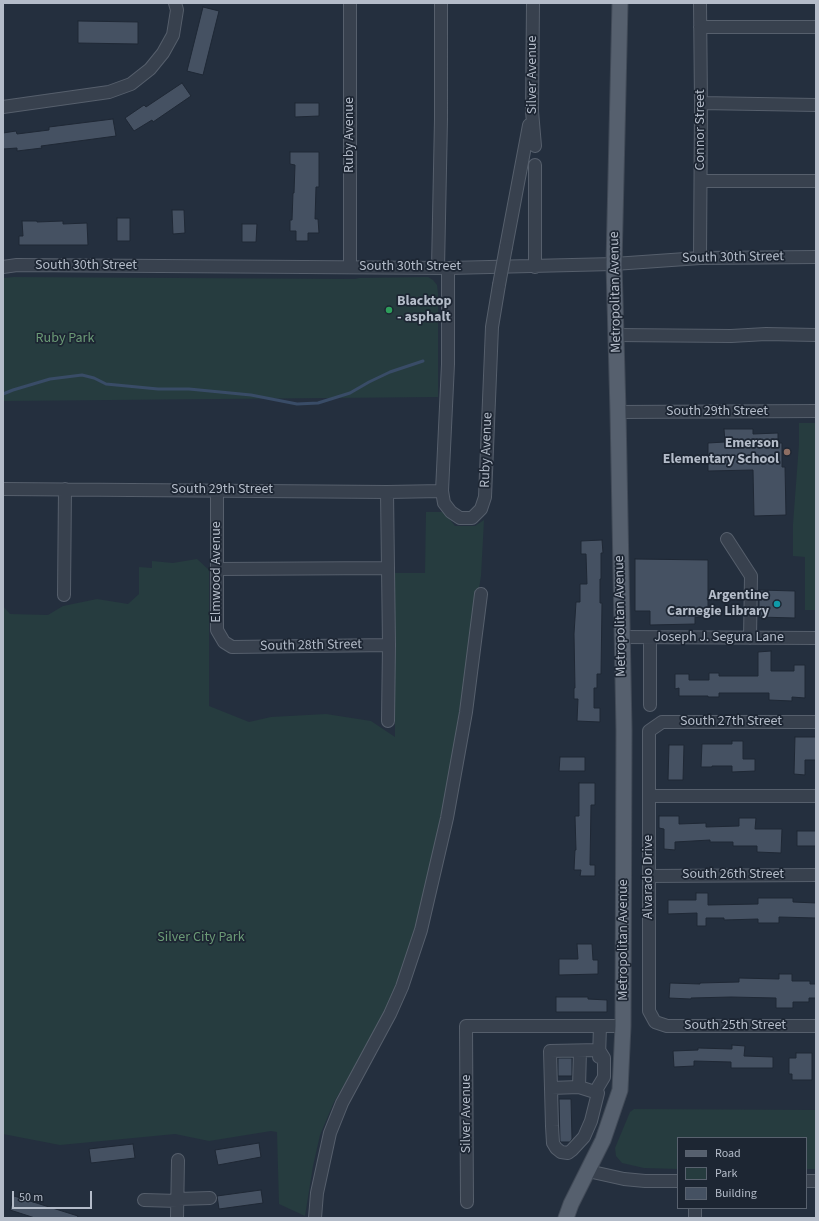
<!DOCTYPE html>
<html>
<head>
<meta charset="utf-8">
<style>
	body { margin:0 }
	#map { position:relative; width:819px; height:1221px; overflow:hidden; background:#242f3e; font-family:"Source Sans 3",sans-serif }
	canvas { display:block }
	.frame { position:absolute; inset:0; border:4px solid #b4bcc9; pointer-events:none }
	.legend { position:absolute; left:677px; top:1137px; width:130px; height:72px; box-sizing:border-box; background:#1d2633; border:1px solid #59626f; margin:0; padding:5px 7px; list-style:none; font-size:12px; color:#b4bcc9 }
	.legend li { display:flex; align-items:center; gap:8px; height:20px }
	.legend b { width:20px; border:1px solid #59626f }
	.scale { position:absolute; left:12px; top:1191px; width:80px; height:18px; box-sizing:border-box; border:2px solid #b4bcc9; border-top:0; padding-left:5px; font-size:12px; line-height:14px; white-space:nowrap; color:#b4bcc9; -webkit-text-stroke:3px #1d2633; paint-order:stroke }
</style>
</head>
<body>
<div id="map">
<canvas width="819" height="1221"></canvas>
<div class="frame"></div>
<ul class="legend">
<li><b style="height:5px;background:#56606e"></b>Road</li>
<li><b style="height:11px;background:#263c3f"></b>Park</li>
<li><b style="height:11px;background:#455162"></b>Building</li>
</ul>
<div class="scale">50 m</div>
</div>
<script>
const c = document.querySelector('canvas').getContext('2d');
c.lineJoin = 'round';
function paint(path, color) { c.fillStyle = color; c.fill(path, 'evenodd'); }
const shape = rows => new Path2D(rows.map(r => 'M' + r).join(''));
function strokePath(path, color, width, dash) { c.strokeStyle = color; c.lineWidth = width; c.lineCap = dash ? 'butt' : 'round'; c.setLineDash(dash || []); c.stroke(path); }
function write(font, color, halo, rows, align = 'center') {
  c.font = font + ' "Source Sans 3",sans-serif'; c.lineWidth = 3.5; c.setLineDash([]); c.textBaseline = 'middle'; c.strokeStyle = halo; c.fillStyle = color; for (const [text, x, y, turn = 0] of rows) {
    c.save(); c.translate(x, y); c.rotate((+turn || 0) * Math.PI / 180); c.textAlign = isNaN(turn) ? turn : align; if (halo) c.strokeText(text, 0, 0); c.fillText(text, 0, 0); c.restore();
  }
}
const green = shape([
	[14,277,345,279,355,279,359,278,428,277,433,280,437,285,438,293,438,397,3,401,3,278],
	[799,423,816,423,816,610,805,610,805,557,793,556,793,524,799,444],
	[426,512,444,512,455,526,475,526,484,520,481,576,447,787,417,929,384,1016,334,1102,320,1135,313,1166,305,1216,279,1204,277,1132,271,1131,209,1141,175,1134,60,1145,3,1134,3,606,10,614,48,615,63,606,97,599,128,604,139,594,139,567,152,568,152,561,173,563,197,559,209,570,209,706,249,722,271,717,326,714,371,721,395,737,395,573,425,573],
	[634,1109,816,1110,816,1169,806,1169,806,1138,678,1138,678,1169,644,1168,622,1163,616,1156,615,1148,630,1112]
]);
const stream = shape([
	[3,394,13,390,50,379,82,375,94,378,106,384,158,389,189,389,251,395,297,404,318,403,350,393,369,382,390,372,423,361]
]);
const building = shape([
	[203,7,219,11,203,75,187,71,203,7],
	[78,21,138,22,138,44,78,43,78,21],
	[182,83,191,96,153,122,152,120,134,131,125,118,144,105,146,107,182,83],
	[295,103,319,103,319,116,295,117,295,103],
	[113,119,116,136,41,146,42,148,17,151,17,148,3,149,3,133,16,131,17,134,49,130,49,127,113,119],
	[290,152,319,152,319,187,316,187,315,219,318,219,319,233,308,233,308,241,296,241,296,231,290,231,290,220,292,220,293,193,294,193,295,165,290,164,290,152],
	[172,210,184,210,185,233,173,234,172,210],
	[117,218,130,218,130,241,117,241,117,218],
	[22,221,37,221,37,222,63,221,63,224,87,223,88,245,19,245,19,236,23,236,22,221],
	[242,224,257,224,256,242,242,242,242,224],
	[724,429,753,429,753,434,778,433,778,443,782,443,782,467,785,467,786,515,754,516,753,470,708,471,708,443,725,442,724,429],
	[602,540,603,553,601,553,601,579,600,579,600,603,602,603,601,674,597,674,597,688,594,688,594,708,600,708,600,722,577,721,578,699,574,699,574,688,575,688,574,634,576,602,580,602,580,584,587,584,586,554,581,554,581,541,602,540],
	[635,559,708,560,708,617,695,617,695,624,650,625,650,611,635,611,635,559],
	[759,590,795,591,795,618,759,617,759,590],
	[771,651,771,671,794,671,794,665,805,665,805,698,792,697,792,701,769,700,769,693,719,693,719,697,708,697,708,696,679,696,679,688,675,689,675,674,689,674,689,680,709,680,709,673,719,673,719,676,758,676,758,652,771,651],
	[795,737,816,737,816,760,805,760,805,775,794,774,795,737],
	[732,741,743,741,743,759,755,759,755,771,732,772,732,766,712,766,712,767,701,767,702,744,732,744,732,741],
	[669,745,684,745,683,780,668,780,669,745],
	[560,757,585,757,585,771,559,771,560,757],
	[579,783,595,783,595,805,591,805,590,865,595,865,595,876,580,876,581,870,574,870,575,850,576,850,575,816,579,816,579,783],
	[659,816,679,816,679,824,706,823,706,827,739,826,739,818,756,818,755,829,782,829,781,853,757,852,757,846,733,846,733,842,710,842,710,840,675,842,675,850,664,849,664,829,659,828,659,816],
	[797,831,816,831,816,846,797,846,797,831],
	[696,893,708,893,708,905,758,904,758,898,793,898,793,902,816,903,816,918,779,917,779,923,758,923,758,919,724,920,724,918,706,918,706,926,697,926,697,913,668,914,668,900,696,900,696,893],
	[577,944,592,944,593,960,598,960,598,974,559,975,559,959,578,959,577,944],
	[779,974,792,974,792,981,810,981,810,984,816,984,816,998,809,998,809,1002,793,1002,793,1008,776,1008,776,998,731,997,691,998,691,999,669,998,670,983,700,984,700,983,739,982,739,978,779,979,779,974],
	[556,997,588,997,588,999,607,1000,607,1012,556,1012,556,997],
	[732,1045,745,1046,744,1056,773,1057,773,1068,731,1068,731,1062,694,1061,694,1066,674,1067,673,1051,698,1050,698,1048,732,1049,732,1045],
	[796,1053,812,1053,812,1080,792,1080,792,1074,789,1074,789,1058,796,1058,796,1053],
	[558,1058,572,1058,572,1076,558,1076,558,1058],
	[559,1099,571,1099,572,1139,570,1142,561,1142,560,1141,559,1099],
	[259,1143,261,1157,218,1165,215,1150,259,1143],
	[133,1144,135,1158,91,1163,89,1149,133,1144],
	[261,1190,263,1203,219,1209,217,1196,261,1190],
	[14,1196,78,1216,77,1218,35,1218,10,1210,14,1196]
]);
const minor = shape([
	[533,3,532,111,535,146],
	[700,3,701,103,700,258],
	[700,27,816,27],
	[701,103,816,105],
	[3,107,109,92,131,84,150,69,163,53,173,35,177,10,175,3],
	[701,181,816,181],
	[506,247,529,125],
	[3,267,17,265,448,268,614,264,700,258,816,257],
	[350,267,350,3],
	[535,267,535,165],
	[438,268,441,119,441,3],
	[448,268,448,364,442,491,444,503,451,512,460,518,472,518,481,509,485,497,492,327,499,285],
	[616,335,731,336,766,334,816,335],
	[618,412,816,411],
	[3,489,387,492,442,491],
	[217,490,217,630,224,642,232,647,389,645],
	[387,492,389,645,388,721],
	[727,539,751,576,750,638],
	[217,569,388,568],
	[64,595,65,489],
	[621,637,816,638],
	[650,638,650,705],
	[816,722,662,722,649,731,649,1011,655,1022,667,1026,816,1026],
	[649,796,816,796],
	[649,876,816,875],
	[599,1057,600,1026],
	[579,1087,580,1051],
	[551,1088,579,1087,598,1093,591,1121,584,1137,572,1150,568,1153,561,1152,556,1148,553,1143,552,1126,550,1051,599,1050,604,1058,604,1077,598,1087],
	[588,1171,624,1179,645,1181,678,1181],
	[806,1181,816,1181],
	[178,1199,210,1198],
	[144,1200,178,1201],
	[467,1202,466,1026,623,1026],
	[177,1218,178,1160],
	[315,1218,317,1193,330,1133,342,1103,390,1014,402,987,421,930,447,818,466,712,481,594],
	[695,1218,695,1208]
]);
const major = shape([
	[566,1218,571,1204,603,1140,620,1090,623,1026,624,730,618,412,614,264,620,3]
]);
const minorBridge = shape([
	[499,285,506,247]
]);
const markers = [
	[389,310,4,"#2e9e5b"],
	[787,452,4,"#8d6e63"],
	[777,604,4,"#0f9aa8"]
];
const streetNames = [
	["Silver Avenue",533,75,-90],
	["Connor Street",701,130,-90],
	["Ruby Avenue",350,135,-90],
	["South 30th Street",733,258,-1],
	["South 30th Street",86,266],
	["South 30th Street",410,267],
	["Metropolitan Avenue",616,292,-91],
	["South 29th Street",717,412],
	["Ruby Avenue",487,450,-88],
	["South 29th Street",222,490],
	["Elmwood Avenue",217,572,-90],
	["Metropolitan Avenue",621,616,-91],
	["Joseph J. Segura Lane",719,638],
	["South 28th Street",311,646,-1],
	["South 27th Street",731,722],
	["South 26th Street",733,875],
	["Alvarado Drive",649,877,-90],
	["Metropolitan Avenue",624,940,-90],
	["South 25th Street",735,1026],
	["Silver Avenue",467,1114,-90]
];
const poiNames = [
	["Blacktop",397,302,"left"],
	["- asphalt",397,318,"left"],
	["Emerson",779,444],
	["Elementary School",779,460],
	["Argentine",769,596],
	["Carnegie Library",769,612]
];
const parkNames = [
	["Ruby Park",65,339],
	["Silver City Park",201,938]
];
paint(green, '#263c3f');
strokePath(stream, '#394c67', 3);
paint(building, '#455162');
strokePath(building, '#1f2835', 1);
strokePath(minor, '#565f6c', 14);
strokePath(major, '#414a57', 17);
strokePath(minor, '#38414e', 12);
strokePath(major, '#56606e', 15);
strokePath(minorBridge, '#565f6c', 14, []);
strokePath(minorBridge, '#38414e', 12);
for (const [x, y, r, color] of markers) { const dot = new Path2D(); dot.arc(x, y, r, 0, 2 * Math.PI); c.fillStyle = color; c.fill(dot); strokePath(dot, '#1d2633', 1.5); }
write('14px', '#b4bcc9', '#1d2633', streetNames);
write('bold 14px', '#b4bcc9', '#1d2633', poiNames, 'right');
write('14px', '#6b9a76', '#1d2633', parkNames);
</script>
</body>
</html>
